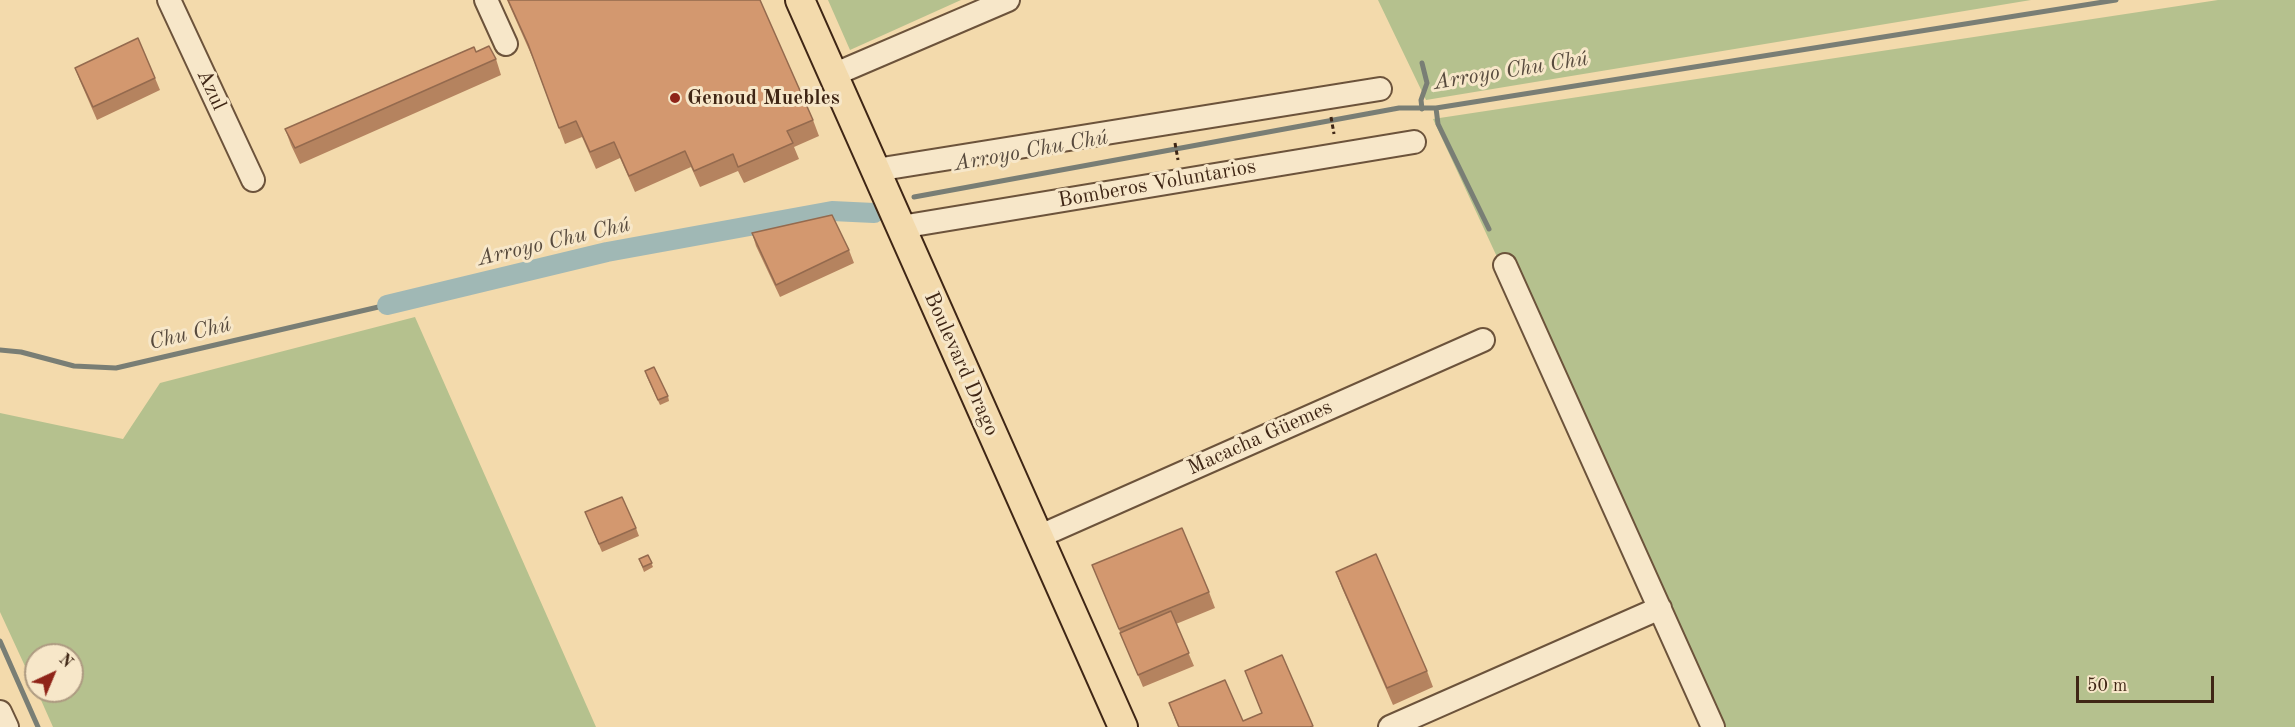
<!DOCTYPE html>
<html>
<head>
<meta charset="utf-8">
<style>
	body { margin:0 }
	#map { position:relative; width:2295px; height:727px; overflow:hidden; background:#f3daac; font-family:"Old Standard TT",serif }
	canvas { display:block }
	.north { position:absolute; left:24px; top:643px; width:60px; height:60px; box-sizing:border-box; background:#f7e7c9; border:2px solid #ad9a81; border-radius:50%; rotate:44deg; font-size:16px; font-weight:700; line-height:24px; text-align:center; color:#3f2615 }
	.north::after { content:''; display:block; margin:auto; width:21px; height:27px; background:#8f2418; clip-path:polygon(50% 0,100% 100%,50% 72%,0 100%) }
	.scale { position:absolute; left:2076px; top:676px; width:138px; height:27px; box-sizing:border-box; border:3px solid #3f2615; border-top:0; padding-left:8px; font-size:18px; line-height:21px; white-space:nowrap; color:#3f2615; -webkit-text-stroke:4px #f7e7c9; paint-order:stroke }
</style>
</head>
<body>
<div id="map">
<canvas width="2295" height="727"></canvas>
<div class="north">N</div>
<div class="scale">50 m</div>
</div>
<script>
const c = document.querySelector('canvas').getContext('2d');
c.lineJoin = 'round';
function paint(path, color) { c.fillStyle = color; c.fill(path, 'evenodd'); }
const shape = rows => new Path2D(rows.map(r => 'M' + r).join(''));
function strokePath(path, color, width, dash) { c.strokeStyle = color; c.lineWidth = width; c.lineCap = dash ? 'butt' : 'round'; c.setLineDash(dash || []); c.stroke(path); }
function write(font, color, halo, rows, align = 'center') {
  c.font = font + ' "Old Standard TT",serif'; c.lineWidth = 6; c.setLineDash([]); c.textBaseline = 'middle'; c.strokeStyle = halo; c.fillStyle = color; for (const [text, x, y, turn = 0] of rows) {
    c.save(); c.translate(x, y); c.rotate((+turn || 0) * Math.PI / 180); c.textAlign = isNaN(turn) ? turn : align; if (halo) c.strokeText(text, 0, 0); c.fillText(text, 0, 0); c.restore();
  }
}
const green = shape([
	[828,0,961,0,850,50],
	[1378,0,2031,0,1426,100],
	[2218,0,2295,0,2295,727,1713,727,1660,608,1433,119],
	[415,317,596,727,53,727,37,691,72,691,72,655,36,655,36,690,0,612,0,413,123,439,160,383]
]);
const stream = shape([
	[1436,108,1438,124,1489,229],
	[1422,109,1421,100,1427,83,1422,63],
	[914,197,1399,108,1436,108,2116,0],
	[0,350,21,352,74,366,116,368,387,305],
	[0,641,38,727]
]);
const canal = shape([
	[387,305,607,252,832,211,874,213]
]);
const path = shape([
	[1331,117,1334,134],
	[1175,143,1178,160]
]);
const minor = shape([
	[169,0,253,180],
	[486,0,506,44],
	[833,75,1008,0],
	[876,170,1380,89],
	[901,227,1414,142],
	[1505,265,1713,727],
	[1038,537,1483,340],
	[0,712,7,727],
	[1390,727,1660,608]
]);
const major = shape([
	[800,0,1123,727]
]);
const wall = shape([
	[507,0,760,0,813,120,819,136,794,147,799,159,744,183,738,171,700,187,691,167,635,192,620,158,596,169,582,137,565,144,534,61],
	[476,52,496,59,501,75,300,164,291,145,285,129],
	[75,68,155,78,160,90,97,120,80,81],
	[752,233,849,250,854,263,780,297,756,246],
	[646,375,668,396,669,401,660,405],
	[585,512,636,528,639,536,602,552],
	[648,555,653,567,644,572,639,559],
	[1092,565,1209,592,1215,608,1176,624,1194,666,1143,687],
	[1336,572,1427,671,1433,687,1393,705,1342,588],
	[1282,655,1313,727,1178,727,1169,703,1243,721,1262,713,1245,671]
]);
const building = shape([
	[508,0,760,0,813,120,787,131,793,143,738,167,733,154,694,171,685,151,629,176,614,142,590,152,576,121,559,128,528,44,508,0],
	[138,38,155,78,93,107,75,68,138,38],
	[489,46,496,59,295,148,285,129,474,47,476,52,489,46],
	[832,215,849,250,776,285,752,233,832,215],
	[654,367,668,396,658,400,645,371,654,367],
	[622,497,636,528,599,544,585,512,622,497],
	[1182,528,1209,592,1119,629,1092,565,1182,528],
	[1376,554,1427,671,1387,688,1336,572,1376,554],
	[648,555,652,563,643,567,639,559,648,555],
	[1171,611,1189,653,1138,675,1120,633,1171,611],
	[1282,655,1313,726,1310,727,1179,727,1169,703,1225,680,1243,721,1262,713,1245,671,1282,655]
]);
const markers = [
	[675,98,6,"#8f2418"]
];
const streetNames = [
	["Azul",211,90,65],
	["Bomberos Voluntarios",1157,184,-10],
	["Boulevard Drago",961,364,66],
	["Macacha Güemes",1260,438,-24]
];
const poiNames = [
	["Genoud Muebles",687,98]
];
const waterNames = [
	["Arroyo Chu Chú",1511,71,-9],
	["Arroyo Chu Chú",1031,151,-10],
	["Arroyo Chu Chú",554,242,-13],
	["Chu Chú",190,334,-13]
];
paint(green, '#b5c18e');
strokePath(stream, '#797e75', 5);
strokePath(canal, '#a0b8b5', 20);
strokePath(minor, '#6c533b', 26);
strokePath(major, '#3f2615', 32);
strokePath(path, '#3f2615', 3, [4.5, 3]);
strokePath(minor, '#f7e7c9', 22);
strokePath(major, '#f3daac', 28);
paint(wall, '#b5835f');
paint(building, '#d3986f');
strokePath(building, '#946a4e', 1.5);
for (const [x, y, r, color] of markers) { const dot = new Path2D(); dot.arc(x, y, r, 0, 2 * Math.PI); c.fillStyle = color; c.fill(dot); strokePath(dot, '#f7e7c9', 2); }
write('21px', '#3f2615', '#f7e7c9', streetNames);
write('bold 21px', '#3f2615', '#f7e7c9', poiNames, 'left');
write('italic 22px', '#574a3d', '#f7e7c9', waterNames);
</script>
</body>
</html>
